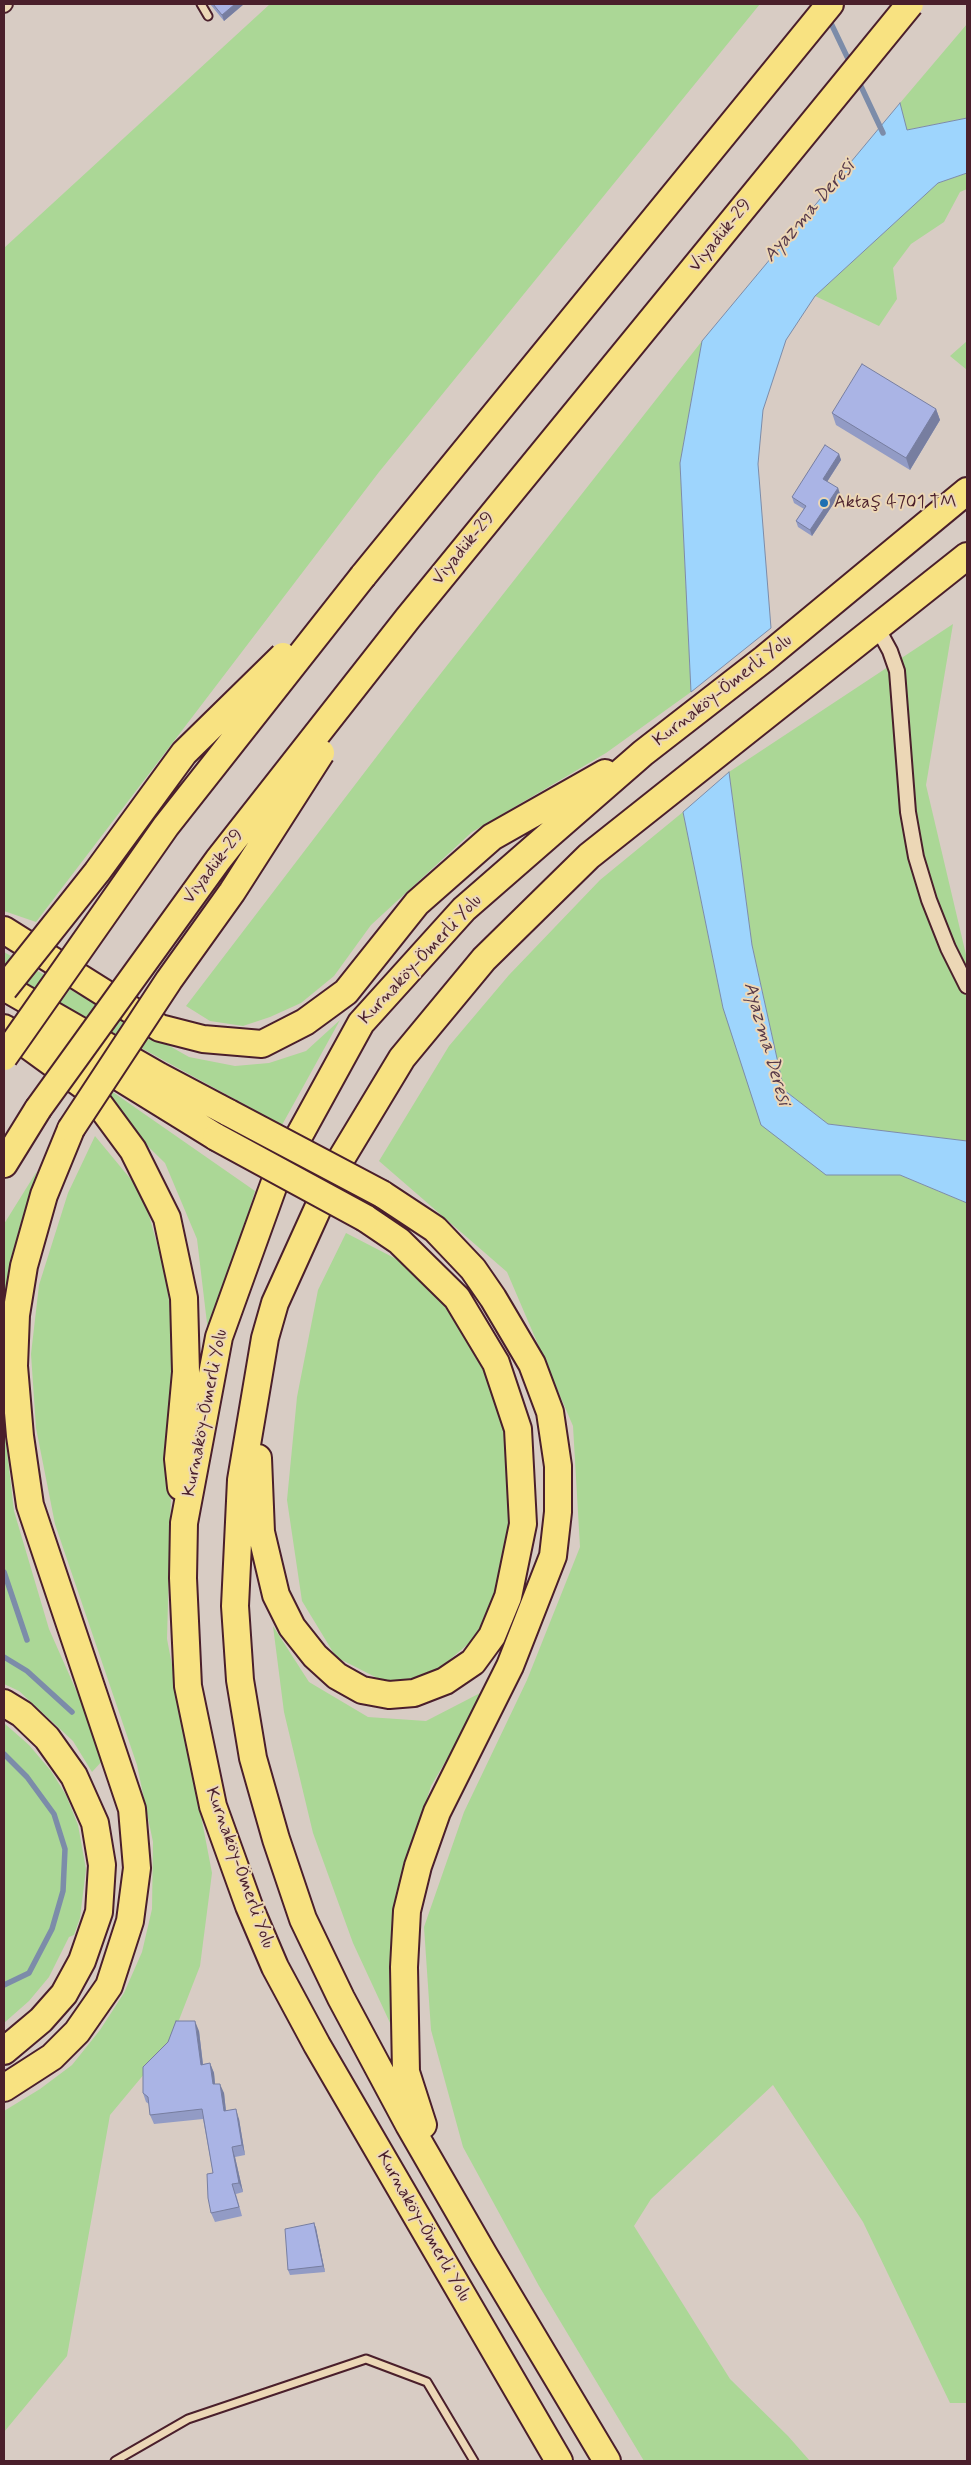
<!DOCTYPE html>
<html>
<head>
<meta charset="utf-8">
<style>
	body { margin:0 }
	#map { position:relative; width:971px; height:2465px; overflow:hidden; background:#d8ccc4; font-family:Mynerve,sans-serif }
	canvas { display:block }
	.frame { position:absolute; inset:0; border:5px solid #4a1f2b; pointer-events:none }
</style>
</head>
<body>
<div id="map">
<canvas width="971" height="2465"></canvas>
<div class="frame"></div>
</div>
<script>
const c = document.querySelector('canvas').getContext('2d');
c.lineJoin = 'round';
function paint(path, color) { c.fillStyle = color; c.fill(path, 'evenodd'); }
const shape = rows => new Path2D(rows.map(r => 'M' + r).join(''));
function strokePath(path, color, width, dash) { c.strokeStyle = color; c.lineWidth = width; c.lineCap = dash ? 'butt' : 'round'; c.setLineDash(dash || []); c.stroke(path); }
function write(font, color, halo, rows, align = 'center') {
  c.font = font + ' Mynerve,sans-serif'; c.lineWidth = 4; c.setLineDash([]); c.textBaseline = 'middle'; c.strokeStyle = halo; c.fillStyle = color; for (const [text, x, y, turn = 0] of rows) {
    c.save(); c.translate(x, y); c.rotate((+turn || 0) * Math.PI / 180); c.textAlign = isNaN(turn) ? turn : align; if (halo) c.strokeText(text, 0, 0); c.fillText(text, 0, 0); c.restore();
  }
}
const green = shape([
	[270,4,760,4,379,472,36,922,4,911,4,248],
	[967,24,967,118,906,130,900,103],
	[967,173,967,189,960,192,944,222,911,244,893,268,897,299,879,326,815,296,938,183],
	[702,341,680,463,691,692,606,753,472,832,371,925,334,976,301,1003,270,1017,243,1026,210,1021,186,1006,416,705],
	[967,341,967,370,950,356],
	[953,624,926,785,967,959,967,1141,828,1124,784,1090,752,945,729,772],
	[683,812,723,1008,826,1174,900,1175,967,1203,967,2403,950,2403,863,2222,773,2085,651,2199,634,2226,730,2379,788,2436,810,2461,644,2461,539,2286,463,2147,431,2030,424,1927,464,1812,527,1680,580,1547,573,1426,507,1272,379,1161,449,1046,509,975,600,880],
	[4,952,189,1057,235,1066,269,1063,306,1051,340,1020,282,1125,4,973],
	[41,1042,255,1191,209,1340,197,1239,165,1163],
	[95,1136,143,1194,166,1276,175,1351,167,1639,212,1873,200,1966,170,2043,110,2115,67,2356,4,2432,4,2111,40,2089,72,2065,100,2030,124,1993,142,1952,152,1909,153,1842,137,1765,55,1524,36,1428,31,1354,39,1285,68,1193],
	[37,1171,18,1233,4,1303,4,1224],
	[346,1233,406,1264,465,1314,499,1378,518,1484,507,1564,475,1638,433,1674,387,1683,336,1657,302,1601,287,1500,297,1397,318,1290],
	[4,1425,14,1511,49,1629,95,1733,103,1760,92,1772,73,1741,19,1691,4,1684],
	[273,1626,309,1682,368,1717,426,1721,488,1689,431,1786,396,1893,391,2025,353,1943,313,1833,284,1712],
	[4,1723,29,1745,51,1771,66,1795,78,1825,86,1869,80,1918,74,1935,69,1937,49,1977,29,2001,4,2023]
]);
const water = shape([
	[900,103,907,130,967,118,967,173,938,183,815,296,786,340,763,410,758,464,771,628,691,692,680,463,702,341,900,103],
	[729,772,752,945,784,1090,828,1124,967,1141,967,1203,900,1175,826,1175,761,1125,723,1008,683,812,729,772]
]);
const stream = shape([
	[828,17,851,65],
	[858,80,883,133],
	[4,1572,27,1640],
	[4,1657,27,1671,72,1712],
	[4,1754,27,1777,54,1814,65,1849,63,1891,52,1929,29,1973,4,1985]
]);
const lane = shape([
	[201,4,208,16],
	[115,2461,188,2419,366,2359,427,2382,474,2461]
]);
const street = shape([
	[4,5,5,4],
	[878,629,890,651,897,671,908,812,916,857,929,900,948,948,967,986]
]);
const highway = shape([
	[363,576,830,4],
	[4,930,160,1028,203,1039,262,1044,305,1022,346,992,417,903,492,837,605,773],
	[4,987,159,1076,229,1113],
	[30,1022,216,1137],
	[4,1028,88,1089,133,1150,167,1218,184,1298,186,1372,178,1459,181,1487],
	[4,1164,38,1109],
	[382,1194,435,1229,473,1269,493,1298,532,1364,550,1412,558,1466,558,1512,553,1556,510,1666,437,1812,418,1866,407,1911,404,1967,406,2072,423,2125],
	[258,1458,261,1532,276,1595,292,1627,315,1656,337,1676,362,1690,389,1695,414,1693,445,1681,473,1662,492,1636,508,1597,523,1524,518,1429,496,1363,457,1298,399,1241,365,1218],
	[4,1703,22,1714,47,1738,74,1776,95,1823,102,1865,99,1912,82,1961,64,1994,41,2020,4,2051],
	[4,2088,52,2057,77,2032,109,1986,130,1921,137,1868,132,1809,30,1505,20,1436,14,1366,16,1315,24,1266,44,1195,71,1129],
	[559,2461,317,2045,275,1967,249,1906,213,1806,188,1686,183,1578,184,1523,219,1337,277,1176,361,1023,464,909,643,753,764,659,967,491],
	[607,2461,484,2255,409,2125,341,1998,303,1919,276,1839,253,1758,240,1680,235,1606,241,1480,265,1338,275,1303,338,1164,402,1058,484,959,589,856,967,556]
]);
const highwayBridge = shape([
	[4,989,97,872,184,753,283,656],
	[4,1057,166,826,363,576],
	[38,1109,218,860,408,618,910,4],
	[229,1113,382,1194],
	[71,1129,169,980,232,892,321,753],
	[216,1137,365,1218]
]);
const wall = shape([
	[210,4,244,4,224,21],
	[936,409,940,420,910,470,836,425,832,413],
	[839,454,841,460,827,482,838,488,840,494,812,536,798,527,796,521,804,509,794,503,792,497],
	[199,2031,203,2064,210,2063,214,2073,215,2084,224,2093,226,2111,239,2119,245,2155,235,2157,243,2192,236,2194,242,2216,215,2222,211,2213,213,2173,203,2119,154,2124,150,2115,149,2104,146,2102,143,2093],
	[314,2223,316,2228,325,2272,290,2275,288,2270]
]);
const shadedWall = shape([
	[235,4,244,4,224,21,222,15],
	[936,409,940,420,910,470,906,458],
	[839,454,841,460,825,485,823,479],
	[838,488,840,494,812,536,810,530],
	[195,2021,199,2031,204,2074,201,2065],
	[210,2063,214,2073,216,2094,213,2084],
	[220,2084,224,2093,227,2121,224,2111],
	[236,2109,239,2119,245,2155,242,2145],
	[232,2147,235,2157,243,2192,239,2183],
	[314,2223,316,2228,325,2272,323,2266]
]);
const building = shape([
	[213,4,235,4,222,15,213,4],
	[862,364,936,409,906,458,832,413,862,364],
	[825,445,839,454,823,479,838,488,810,530,796,521,806,506,792,497,825,445],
	[176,2021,195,2021,201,2065,210,2063,213,2084,220,2084,224,2111,236,2109,242,2145,232,2147,239,2183,232,2184,239,2207,211,2213,208,2198,207,2174,213,2173,202,2109,150,2115,148,2097,143,2093,143,2067,168,2042,176,2021],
	[314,2223,323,2266,288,2270,285,2229,314,2223]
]);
const markers = [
	[824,503,5,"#1f6fb2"]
];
const streetNames = [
	["Viyadük-29",721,236,-51],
	["Viyadük-29",464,549,-51],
	["Kurnaköy-Ömerli Yolu",723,691,-38],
	["Viyadük-29",214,867,-53],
	["Kurnaköy-Ömerli Yolu",421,960,-47],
	["Kurnaköy-Ömerli Yolu",206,1413,-79],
	["Kurnaköy-Ömerli Yolu",239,1868,70],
	["Kurnaköy-Ömerli Yolu",423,2227,60]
];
const poiNames = [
	["Aktaş 4701 TM",834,503]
];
const waterNames = [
	["Ayazma Deresi",810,212,-49],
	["Ayazma Deresi",766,1044,74]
];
paint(green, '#abd796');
paint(water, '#9ed5fd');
strokePath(water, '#7c8ca9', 1);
strokePath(stream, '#7c8ca9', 5.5);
strokePath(lane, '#4a1f2b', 11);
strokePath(street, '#4a1f2b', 18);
strokePath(highway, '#4a1f2b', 30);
strokePath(lane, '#ecd7b6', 7);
strokePath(street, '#ecd7b6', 14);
strokePath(highway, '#f8e281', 26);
strokePath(highwayBridge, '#4a1f2b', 30, []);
strokePath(highwayBridge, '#f8e281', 26);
paint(wall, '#929bc5');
paint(shadedWall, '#777ea0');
paint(building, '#aab4e5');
strokePath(building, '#777ea0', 1);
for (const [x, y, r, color] of markers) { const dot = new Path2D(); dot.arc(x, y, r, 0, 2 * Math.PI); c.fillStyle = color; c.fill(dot); strokePath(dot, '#ecd7b6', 2); }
write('18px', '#4a1f2b', '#ecd7b6', streetNames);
write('18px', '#4a1f2b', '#ecd7b6', poiNames, 'left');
write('italic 19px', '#573a4a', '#ecd7b6', waterNames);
</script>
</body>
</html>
